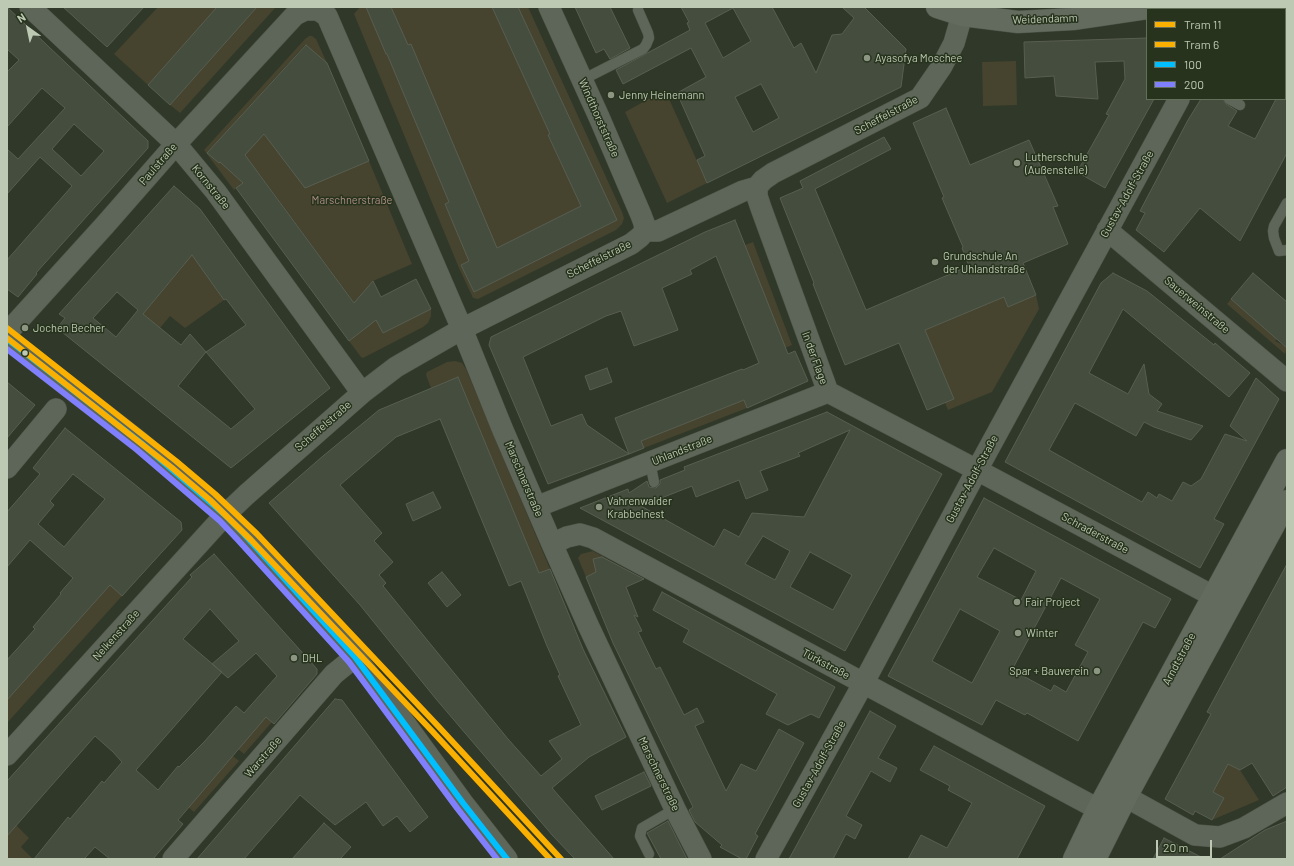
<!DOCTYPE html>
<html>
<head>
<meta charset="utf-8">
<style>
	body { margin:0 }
	#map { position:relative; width:1294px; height:866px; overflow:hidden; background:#303829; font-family:Barlow,sans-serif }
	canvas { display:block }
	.frame { position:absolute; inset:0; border:8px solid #bdc9b3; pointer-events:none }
	.legend { position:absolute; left:1146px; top:8px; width:140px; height:92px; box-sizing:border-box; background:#27331c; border:1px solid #636f58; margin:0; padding:5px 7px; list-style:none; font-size:12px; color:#bdc9b3 }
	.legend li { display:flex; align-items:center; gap:8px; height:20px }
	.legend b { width:20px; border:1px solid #636f58 }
	.north { position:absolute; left:8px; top:8px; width:40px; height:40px; -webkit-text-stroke:3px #27331c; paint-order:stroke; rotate:327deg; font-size:11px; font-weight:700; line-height:16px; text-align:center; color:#bdc9b3 }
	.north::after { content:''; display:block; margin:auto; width:14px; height:18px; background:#bdc9b3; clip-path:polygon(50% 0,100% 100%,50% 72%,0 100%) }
	.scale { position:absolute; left:1156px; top:840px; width:56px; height:18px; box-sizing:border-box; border:2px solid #bdc9b3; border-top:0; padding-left:5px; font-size:12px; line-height:14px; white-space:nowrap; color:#bdc9b3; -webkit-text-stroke:3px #27331c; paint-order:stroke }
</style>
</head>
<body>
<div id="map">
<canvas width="1294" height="866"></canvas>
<div class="frame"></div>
<ul class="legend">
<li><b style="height:5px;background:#f9b000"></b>Tram 11</li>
<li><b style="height:5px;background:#f9b000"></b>Tram 6</li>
<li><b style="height:5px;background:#00bfff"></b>100</li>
<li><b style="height:5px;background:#8080ff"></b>200</li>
</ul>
<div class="north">N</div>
<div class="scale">20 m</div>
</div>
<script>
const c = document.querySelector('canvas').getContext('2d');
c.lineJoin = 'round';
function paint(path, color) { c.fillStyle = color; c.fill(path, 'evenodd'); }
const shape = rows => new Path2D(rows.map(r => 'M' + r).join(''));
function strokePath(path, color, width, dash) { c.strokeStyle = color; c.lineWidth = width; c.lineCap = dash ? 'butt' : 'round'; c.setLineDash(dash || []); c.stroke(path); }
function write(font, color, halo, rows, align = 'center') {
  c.font = font + ' Barlow,sans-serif'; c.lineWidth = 3; c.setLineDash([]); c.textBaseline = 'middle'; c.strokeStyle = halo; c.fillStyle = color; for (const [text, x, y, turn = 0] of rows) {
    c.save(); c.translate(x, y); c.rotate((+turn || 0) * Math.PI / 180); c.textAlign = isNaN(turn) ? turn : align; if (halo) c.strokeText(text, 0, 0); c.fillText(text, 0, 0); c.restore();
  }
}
const green = shape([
	[158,7,217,7,148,85,114,54],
	[257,7,276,7,180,113,170,105],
	[360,7,366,7,386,54,387,54,449,202,445,204,470,261,461,265,474,292,617,220,518,7,528,7,622,212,624,218,622,224,616,230,478,299,473,298,459,268,354,14],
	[391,7,492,7,550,134,548,136,581,206,493,250,411,44,408,45],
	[309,36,312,36,316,39,327,63,305,45,207,153,219,163,266,131,280,154,305,187,369,161,412,264,373,281,363,293,383,333,431,309,431,316,428,323,423,327,363,358,361,357,349,341,370,324,258,172,234,190,204,150,305,39],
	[1016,61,1017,105,983,106,982,62],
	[665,90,707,183,667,203,625,112],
	[753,242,792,345,785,348,745,245],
	[186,246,224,300,185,328,170,316,160,328,143,314,185,264,180,250],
	[1036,295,1039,309,992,392,948,410,945,403,954,399,925,330,1004,297,1008,307],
	[1231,299,1277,339,1275,341,1287,347,1285,354,1227,304],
	[455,361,462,363,466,369,550,569,539,573,458,377,431,388,426,375,427,372,447,362],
	[744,400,747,408,644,448,641,441],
	[593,551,616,564,607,568,602,558,597,558,594,562,597,572,586,577,578,558,581,554],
	[110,585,122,596,7,723,7,699],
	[265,717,272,722,244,754,238,749],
	[233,756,239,761,194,812,188,807],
	[1228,764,1240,770,1259,800,1212,820,1224,798,1213,792],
	[16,825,29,838,21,847,32,858,31,859,7,859,7,832]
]);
const building = shape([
	[7,7,148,141,148,148,36,273,37,274,18,297,7,289,7,260,72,186,40,157,7,194,7,149,18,159,65,108,42,88,7,127,7,72,19,60,7,49,7,7],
	[74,124,104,151,81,176,52,149,74,124],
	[63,7,144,7,107,47,63,7],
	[217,7,257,7,170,105,148,85,217,7],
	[366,7,391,7,408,45,411,44,497,248,581,206,548,135,550,134,492,7,518,7,617,220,474,292,461,265,469,261,445,204,449,202,387,54,386,54,366,7],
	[575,7,610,7,630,48,610,59,604,49,596,53,575,7],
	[681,7,772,7,794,48,801,43,816,73,832,35,842,34,854,18,842,7,864,7,906,49,901,87,707,183,697,160,705,156,677,93,706,77,691,48,623,84,616,70,690,30,687,23,689,22,681,7],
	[733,8,751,41,723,58,705,23,733,8],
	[761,84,779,118,753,132,735,97,761,84],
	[1147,38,1147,99,1154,99,1105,188,1077,172,1109,115,1106,114,1125,79,1124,61,1095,62,1098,99,1056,96,1054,76,1025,78,1024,42,1147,38],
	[306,45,327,63,369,161,305,188,264,134,245,155,354,303,373,281,381,297,416,279,431,309,383,333,376,320,349,341,236,188,243,183,220,162,219,163,207,153,306,45],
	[1287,78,1287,153,1240,241,1200,208,1164,252,1136,230,1145,213,1140,211,1188,120,1201,99,1223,99,1226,104,1237,111,1228,126,1255,139,1276,99,1285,99,1285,82,1287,78],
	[946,108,970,165,1029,140,1058,206,1053,207,1068,244,1023,263,1036,295,1008,307,1004,297,925,330,954,399,927,410,899,343,845,365,813,284,814,283,780,198,803,188,800,181,884,137,891,149,815,189,866,310,969,266,962,248,963,247,942,198,944,197,913,123,946,108],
	[174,186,200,209,330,388,231,468,57,328,65,318,59,314,174,186],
	[192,255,224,300,226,299,246,325,206,352,190,334,181,345,143,314,192,255],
	[117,292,138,310,116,337,93,318,117,292],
	[206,352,255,409,231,429,178,386,206,352],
	[735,220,788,354,795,351,808,381,747,408,744,400,641,441,644,448,629,454,615,418,742,369,743,370,759,363,716,256,690,270,692,274,662,288,678,330,634,346,621,311,606,316,523,357,551,426,582,414,587,425,629,454,548,484,489,345,491,337,705,232,735,220],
	[1113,273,1147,291,1214,345,1215,343,1250,373,1229,397,1123,309,1089,373,1128,394,1144,364,1149,394,1162,404,1157,411,1203,426,1191,440,1154,427,1144,422,1136,436,1075,403,1049,450,1142,502,1148,492,1157,498,1159,494,1172,501,1183,482,1191,486,1201,479,1225,434,1247,441,1230,426,1256,378,1279,399,1214,519,1224,524,1200,568,1005,462,1101,283,1113,273],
	[1253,273,1287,302,1287,348,1231,299,1253,273],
	[607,368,612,382,590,390,585,376,607,368],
	[458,377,539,573,550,569,583,649,626,737,589,757,552,788,614,859,575,859,553,836,436,699,360,605,269,503,323,456,379,410,458,377],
	[440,419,509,586,521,581,547,646,560,675,558,676,581,725,549,741,562,759,541,776,508,739,383,586,386,583,379,575,393,562,374,541,382,533,340,485,396,437,440,419],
	[7,382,35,405,7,438,7,382],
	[827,412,942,474,845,651,580,508,628,489,629,493,647,481,649,487,656,488,660,484,660,480,685,470,684,467,827,412],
	[850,430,804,517,752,513,739,537,724,529,714,547,641,506,692,486,696,497,739,480,746,499,768,490,760,471,800,456,798,453,850,430],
	[763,536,790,551,775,580,745,564,763,536],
	[810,552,852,575,833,610,790,587,810,552],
	[65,428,181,522,182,530,122,596,110,585,7,700,7,660,35,629,33,627,61,594,60,593,73,578,30,540,7,567,7,512,40,474,33,468,65,428],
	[73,474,105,499,64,547,38,524,54,505,50,501,73,474],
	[433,492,441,508,413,521,406,504,433,492],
	[984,498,1171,599,1155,628,1143,622,1078,741,1027,713,1025,715,996,700,982,725,888,676,984,498],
	[994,548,1036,571,1021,600,977,577,994,548],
	[1061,578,1100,599,1075,645,1088,652,1066,692,1054,685,1051,691,1012,670,1061,578],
	[960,609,1000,631,972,683,932,661,960,609],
	[214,554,317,669,317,674,274,724,266,717,178,820,183,824,153,859,110,859,95,847,84,859,34,859,68,817,70,819,102,781,104,783,122,762,113,752,95,736,7,836,7,781,192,577,190,575,214,554],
	[210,609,239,641,212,664,228,678,256,653,277,676,244,713,236,706,204,742,179,767,178,766,158,790,136,770,222,672,183,639,210,609],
	[602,557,644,579,626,587,638,617,634,615,642,631,638,632,656,669,660,667,684,715,697,708,704,722,695,726,726,791,741,764,756,771,779,729,804,743,755,834,758,836,746,859,742,859,720,847,722,845,695,822,689,810,693,807,631,680,613,643,586,577,596,572,593,559,602,557],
	[1287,564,1287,787,1273,796,1252,763,1240,770,1228,764,1213,792,1224,798,1212,820,1195,811,1193,815,1165,799,1211,714,1207,712,1287,564],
	[442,572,461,595,447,607,428,583,442,572],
	[662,592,835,687,819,718,811,714,788,725,766,714,777,694,683,642,689,630,653,610,662,592],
	[335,699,342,700,428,817,410,832,397,816,383,826,366,802,335,825,300,795,244,859,197,859,335,699],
	[870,711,896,726,878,758,897,768,890,782,871,771,846,816,862,825,855,839,846,834,833,859,789,859,870,711],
	[934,746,1045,806,1017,859,908,859,921,835,947,848,972,803,948,790,950,786,920,770,934,746],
	[644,772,651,786,602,810,595,796,644,772],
	[668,821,687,859,661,859,647,833,668,821],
	[1287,821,1287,859,1220,859,1265,830,1287,821],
	[324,823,351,847,340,859,292,859,324,823],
	[1164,838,1205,859,1153,859,1164,838]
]);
const lane = shape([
	[582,80,643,49,646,45,649,38,648,33,638,10],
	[1229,99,1240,105],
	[1287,203,1274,226,1273,231,1274,238,1279,251,1287,250],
	[650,462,654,482],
	[649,854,640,836,642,828,675,809]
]);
const street = shape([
	[30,7,176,144,216,192,362,393],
	[549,7,599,117,641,215,644,223,645,231],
	[1207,7,1207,9],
	[757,187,757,196,761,208,828,392,977,470,1213,596],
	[1107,230,1287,381],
	[7,333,105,225,176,144,295,15,305,10,318,10,327,16,462,329,502,428,552,544,588,625,675,809,701,859],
	[7,339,141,443,225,515,243,533,355,657,382,692,463,803,507,859],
	[7,468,56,409],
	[536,507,828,392],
	[552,544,567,537,580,534,593,538,1098,809],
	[7,755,225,515,246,495,362,393,396,367,462,329,631,244,640,237,645,231,658,231,743,191,757,187,763,180,773,173,920,98,942,66,954,43,962,15],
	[1126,797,1195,835,1220,837,1244,828,1287,803],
	[173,859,334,674,355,657],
	[766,859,863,684,977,470,1179,99]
]);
const secondary = shape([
	[937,7,962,15,1018,22,1073,19,1154,7],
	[1074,859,1098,809,1287,460],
	[1095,859,1126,797,1287,501]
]);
const bus1 = shape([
	[7,339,141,443,225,515,243,533,355,657,463,803,507,859]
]);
const bus2 = shape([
	[7,349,136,449,220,521,237,539,349,662,457,808,497,859]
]);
const tram1 = shape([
	[7,328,176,461,215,494,257,534,438,726,561,859]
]);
const tram2 = shape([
	[7,338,171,467,210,500,251,540,432,731,550,859]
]);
const markers = [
	[867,58,4,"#8c9683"],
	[611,95,4,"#8c9683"],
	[1017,163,4,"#8c9683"],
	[935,262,4,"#8c9683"],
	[25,328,4,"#8c9683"],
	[25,353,3.5,"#bdc9b3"],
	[599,507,4,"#8c9683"],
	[1017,602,4,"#8c9683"],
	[1018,633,4,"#8c9683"],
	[294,658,4,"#8c9683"],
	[1097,671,4,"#8c9683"]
];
const streetNames = [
	["Weidendamm",1045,19,-2],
	["Scheffelstraße",886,115,-28],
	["Windthorststraße",599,118,66],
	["Paulstraße",158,164,-49],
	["Kornstraße",211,187,51],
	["Gustav-Adolf-Straße",1127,194,-61],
	["Scheffelstraße",599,259,-27],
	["Sauerweinstraße",1197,305,40],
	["In der Flage",815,358,70],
	["Scheffelstraße",323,426,-41],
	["Uhlandstraße",682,450,-22],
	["Marschnerstraße",524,479,67],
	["Gustav-Adolf-Straße",972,479,-62],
	["Schraderstraße",1095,533,28],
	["Nelkenstraße",116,635,-48],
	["Arndtstraße",1179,659,-62],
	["Türkstraße",826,664,28],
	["Warstraße",263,757,-49],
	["Gustav-Adolf-Straße",819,764,-61],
	["Marschnerstraße",659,774,64]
];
const poiNames = [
	["Ayasofya Moschee",875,58],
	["Jenny Heinemann",619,95],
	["Lutherschule",1025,157],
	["(Außenstelle)",1025,170],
	["Grundschule An",943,256],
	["der Uhlandstraße",943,269],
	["Jochen Becher",33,328],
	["Vahrenwalder",607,501],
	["Krabbelnest",607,514],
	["Fair Project",1025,602],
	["Winter",1026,633],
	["DHL",302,658],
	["Spar + Bauverein",1089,671,"right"]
];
const parkNames = [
	["Marschnerstraße",352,200]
];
paint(green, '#46442e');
paint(building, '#454d3f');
strokePath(building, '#585f51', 1);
strokePath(lane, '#4c5347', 11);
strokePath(street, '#4c5347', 22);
strokePath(secondary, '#4c5347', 23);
strokePath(lane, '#5e6659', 10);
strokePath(street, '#5e6659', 21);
strokePath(secondary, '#636a5e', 22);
strokePath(bus1, '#00bfff', 6);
strokePath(bus2, '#8080ff', 6);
strokePath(tram1, '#f9b000', 6);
strokePath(tram2, '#f9b000', 6);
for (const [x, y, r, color] of markers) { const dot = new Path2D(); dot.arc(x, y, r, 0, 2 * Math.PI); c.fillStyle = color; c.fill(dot); strokePath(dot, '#27331c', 1.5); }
write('11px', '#bdc9b3', '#27331c', streetNames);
write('11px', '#bdc9b3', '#27331c', poiNames, 'left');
write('11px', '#af8f88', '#27331c', parkNames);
</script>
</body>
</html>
